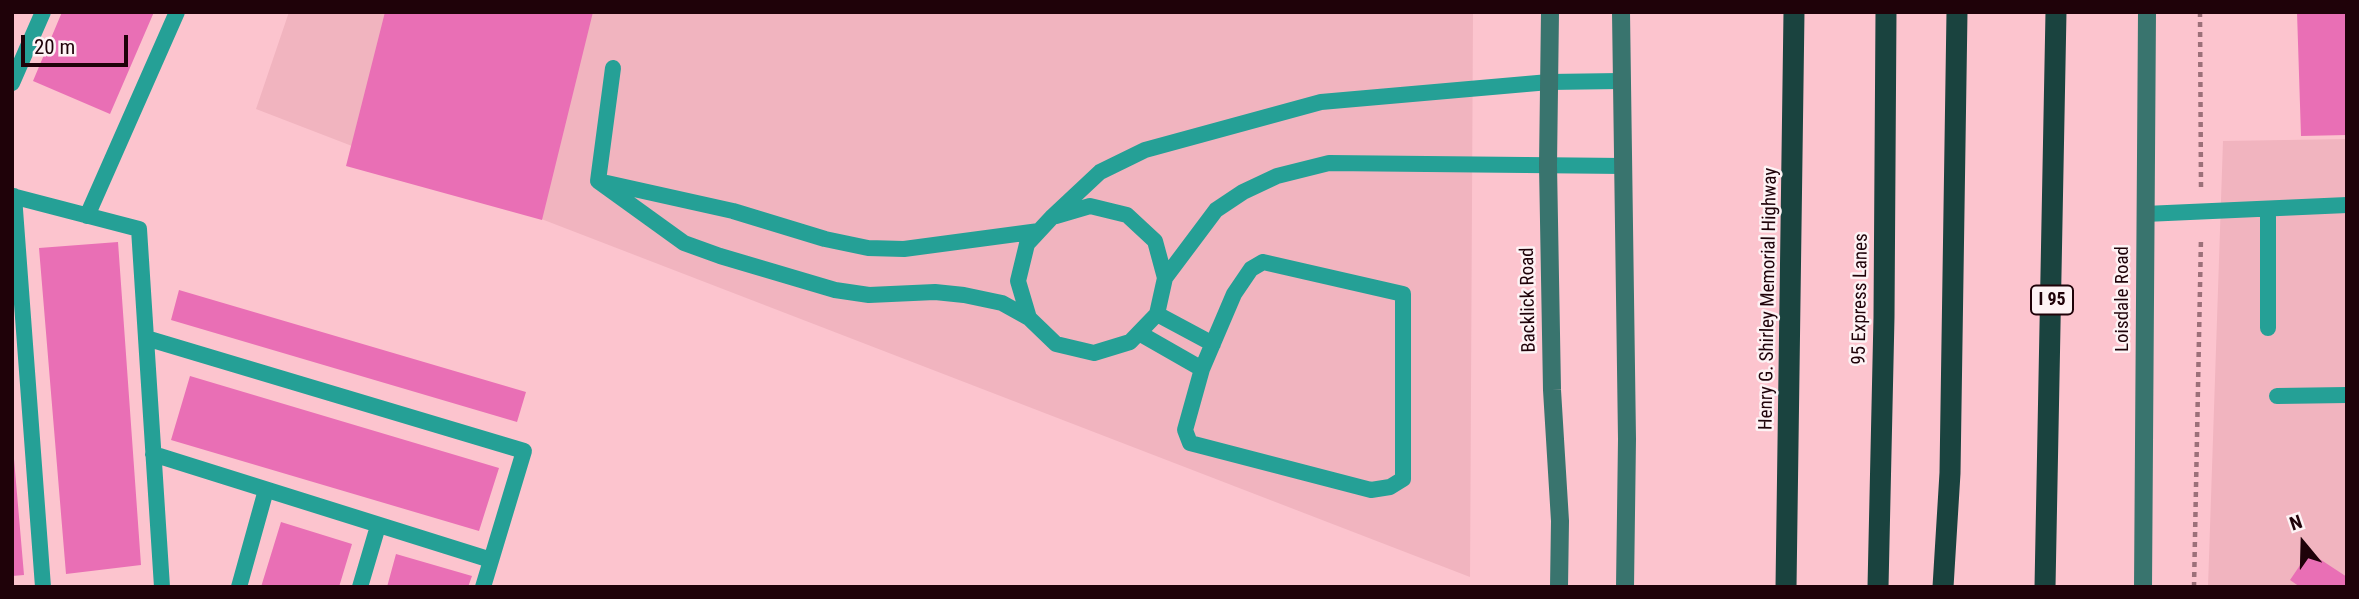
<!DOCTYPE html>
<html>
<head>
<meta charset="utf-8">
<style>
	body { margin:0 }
	#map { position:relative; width:2359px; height:599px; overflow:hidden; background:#fcc4ce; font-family:"Roboto Condensed",sans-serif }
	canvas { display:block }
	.frame { position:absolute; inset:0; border:14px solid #1f0209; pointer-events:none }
	.north { position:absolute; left:2268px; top:508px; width:70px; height:70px; -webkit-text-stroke:5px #fdf3f5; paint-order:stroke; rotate:341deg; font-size:19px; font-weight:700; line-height:28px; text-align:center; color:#1f0209 }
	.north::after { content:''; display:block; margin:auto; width:24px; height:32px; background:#1f0209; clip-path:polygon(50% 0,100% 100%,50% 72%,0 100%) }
	.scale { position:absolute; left:21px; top:35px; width:107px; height:32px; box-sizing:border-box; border:4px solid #1f0209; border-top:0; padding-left:9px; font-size:21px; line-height:24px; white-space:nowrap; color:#1f0209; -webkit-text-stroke:5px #fdf3f5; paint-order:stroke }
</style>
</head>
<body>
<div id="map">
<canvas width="2359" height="599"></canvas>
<div class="frame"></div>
<div class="north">N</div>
<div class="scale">20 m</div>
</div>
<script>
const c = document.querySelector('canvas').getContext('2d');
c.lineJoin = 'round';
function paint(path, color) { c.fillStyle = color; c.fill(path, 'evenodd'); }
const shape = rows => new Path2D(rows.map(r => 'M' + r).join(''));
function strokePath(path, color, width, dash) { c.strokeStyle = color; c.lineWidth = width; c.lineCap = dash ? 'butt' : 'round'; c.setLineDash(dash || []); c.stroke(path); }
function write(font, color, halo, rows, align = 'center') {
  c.font = font + ' "Roboto Condensed",sans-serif'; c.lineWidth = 5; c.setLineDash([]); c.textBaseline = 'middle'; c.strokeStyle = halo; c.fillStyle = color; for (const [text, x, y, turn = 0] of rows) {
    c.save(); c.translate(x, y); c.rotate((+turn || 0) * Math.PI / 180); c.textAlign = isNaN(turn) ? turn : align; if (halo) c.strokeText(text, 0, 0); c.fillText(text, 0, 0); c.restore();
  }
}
const built = shape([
	[289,12,1473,12,1470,577,256,109],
	[2347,139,2347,587,2208,587,2223,141]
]);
const building = shape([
	[62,12,154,12,110,114,33,81],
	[385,12,593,12,542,220,346,166],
	[2297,12,2347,12,2347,135,2301,136],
	[118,242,141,565,66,574,39,248],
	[179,290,526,392,517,422,171,320],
	[190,376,499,468,479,531,171,440],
	[14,459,24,575,12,576,12,460],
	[281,522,352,544,339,587,261,587],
	[2309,552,2347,577,2347,587,2300,587,2290,580],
	[396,554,472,576,468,587,387,587]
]);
const path = shape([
	[2200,12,2201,187],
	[2194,587,2201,238]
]);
const lane = shape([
	[1620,81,1549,82,1321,102,1145,150,1100,172,1053,216,1027,244,1018,281,1029,318,1056,344,1094,353,1130,342,1157,314,1165,278,1216,210,1243,192,1277,176,1329,163,1623,166],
	[12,83,43,12],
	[598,181,684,243,720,256,835,290,869,295,935,292,964,295,1002,303,1029,318],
	[598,181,613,68],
	[607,183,733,211,825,239,868,248,904,249,1039,231],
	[12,196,139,229,162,587],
	[14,196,43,587],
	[2145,214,2347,205],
	[87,216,177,12],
	[1056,216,1090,206,1127,215,1155,241,1165,278],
	[1263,262,1403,294,1403,479,1390,487,1371,490,1190,443,1185,430,1202,369,1234,294,1251,269,1263,262],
	[1157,314,1213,344],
	[2268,328,2268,209],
	[1139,333,1202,369],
	[146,338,524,451,483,587],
	[2277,396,2347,395],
	[153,454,491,560],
	[239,587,266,490],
	[360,587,378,526]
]);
const secondary = shape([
	[1550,12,1548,165,1552,390,1560,521,1559,587],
	[1621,12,1627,439,1625,587],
	[2143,587,2147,12]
]);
const highway = shape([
	[1786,587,1794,12],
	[1878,587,1884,317,1886,12],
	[1943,587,1950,473,1957,12],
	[2045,587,2056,12]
]);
const shields = [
	[2052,300,42]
];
const shieldNames = [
	["I 95",2052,300]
];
const streetNames = [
	["Henry G. Shirley Memorial Highway",1769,299,-89],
	["95 Express Lanes",1861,299,-89],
	["Loisdale Road",2123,299,-90],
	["Backlick Road",1529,300,-91]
];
paint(built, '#f1b4bf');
paint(building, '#e96fb5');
strokePath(path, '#9c7079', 4.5, [5, 5]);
strokePath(lane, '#25a096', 16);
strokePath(secondary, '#39746e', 18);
strokePath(highway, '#1a433f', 21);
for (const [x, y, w] of shields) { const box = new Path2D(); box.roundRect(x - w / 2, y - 14.5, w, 29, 5); c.fillStyle = '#fdf3f5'; c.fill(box); strokePath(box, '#1f0209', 2); }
write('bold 18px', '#1f0209', null, shieldNames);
write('19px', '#1f0209', '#fdf3f5', streetNames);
</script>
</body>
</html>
